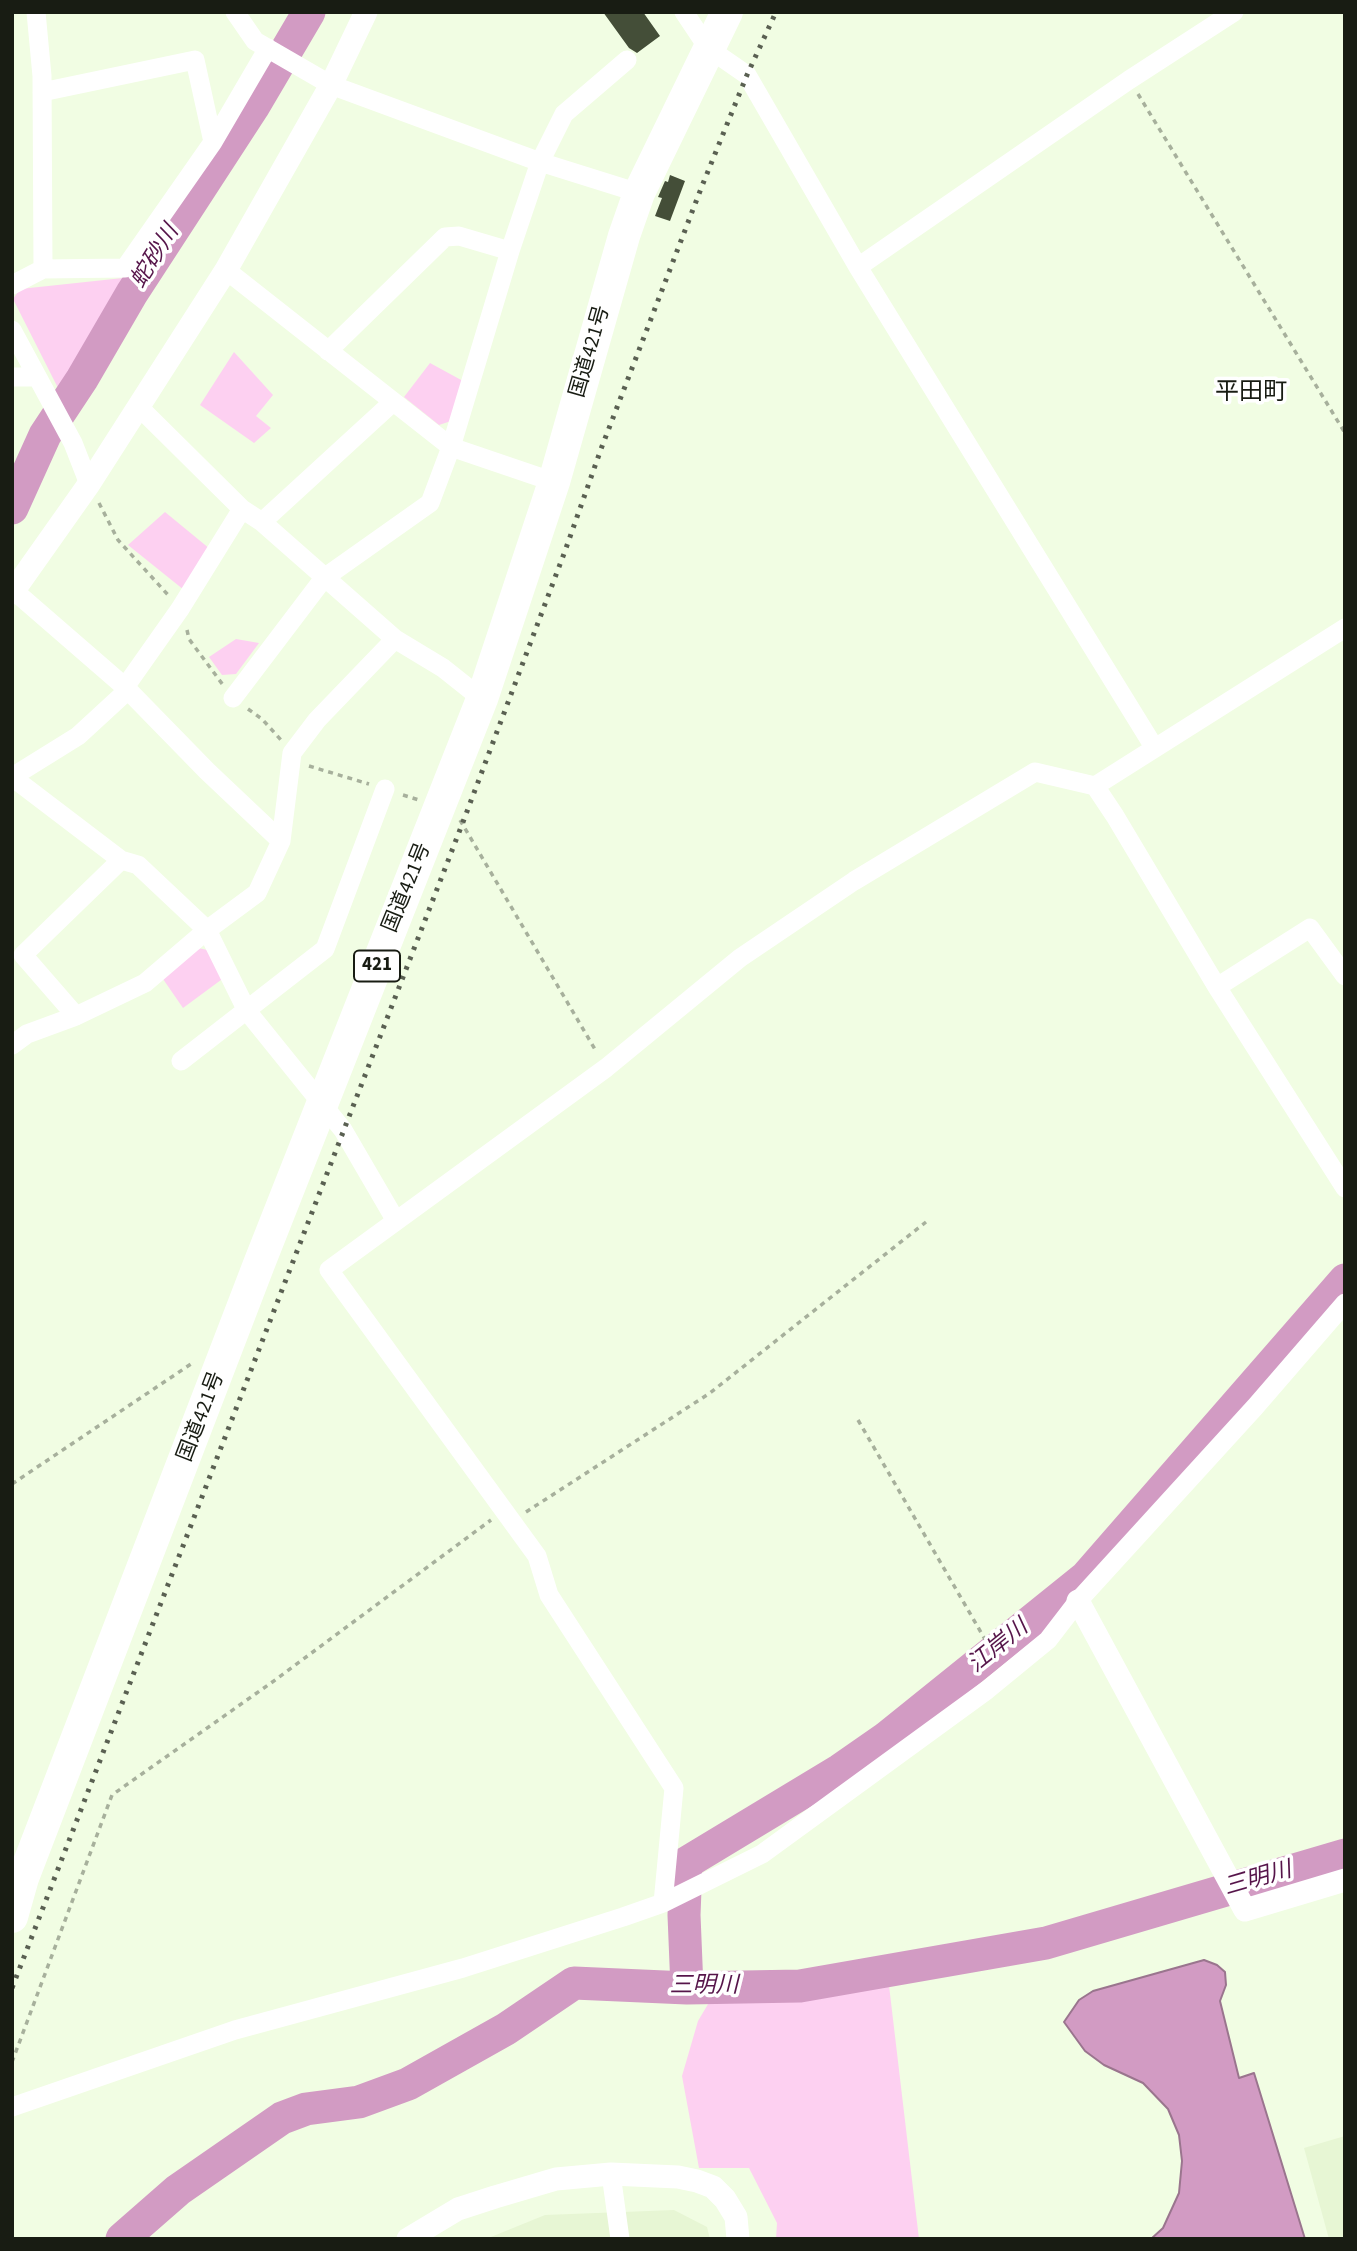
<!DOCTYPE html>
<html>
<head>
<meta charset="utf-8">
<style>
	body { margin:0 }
	#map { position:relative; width:1357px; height:2251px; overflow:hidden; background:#f1fde3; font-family:"Source Sans 3",sans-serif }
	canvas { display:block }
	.frame { position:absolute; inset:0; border:14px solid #181c13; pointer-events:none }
</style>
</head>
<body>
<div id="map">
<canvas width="1357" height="2251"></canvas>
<div class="frame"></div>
</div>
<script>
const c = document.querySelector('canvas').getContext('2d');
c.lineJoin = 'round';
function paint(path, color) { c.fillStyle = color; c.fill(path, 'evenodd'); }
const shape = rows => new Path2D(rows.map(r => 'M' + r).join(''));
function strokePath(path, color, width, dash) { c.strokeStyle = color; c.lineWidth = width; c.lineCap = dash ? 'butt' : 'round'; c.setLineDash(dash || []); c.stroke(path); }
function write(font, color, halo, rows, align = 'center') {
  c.font = font + ' "Source Sans 3","Noto Sans JP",sans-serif'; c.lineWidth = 7; c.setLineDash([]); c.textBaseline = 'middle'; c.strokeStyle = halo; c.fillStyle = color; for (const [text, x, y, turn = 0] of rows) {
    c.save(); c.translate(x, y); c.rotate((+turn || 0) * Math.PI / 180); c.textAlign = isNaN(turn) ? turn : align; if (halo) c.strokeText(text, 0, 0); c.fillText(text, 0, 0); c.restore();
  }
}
const built = shape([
	[1345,2136,1345,2239,1329,2239,1304,2148],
	[674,2210,707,2227,710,2239,486,2239,545,2215]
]);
const green = shape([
	[123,278,59,390,13,299,20,289],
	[234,352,273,395,256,416,271,428,254,443,200,405],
	[430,363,463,381,451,421,439,425,404,397],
	[165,512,210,549,184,590,128,545],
	[236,639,259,643,236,674,222,675,209,657],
	[198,948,212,951,225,977,183,1008,163,979],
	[888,1977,919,2239,776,2239,777,2223,749,2168,699,2168,682,2076,698,2021,714,1994,802,1992]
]);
const water = shape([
	[1204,1960,1217,1965,1225,1972,1226,1985,1220,2001,1239,2078,1254,2073,1305,2239,1151,2239,1163,2228,1179,2193,1182,2161,1179,2135,1168,2109,1143,2083,1104,2065,1085,2051,1064,2022,1079,2000,1093,1991,1204,1960]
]);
const river = shape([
	[12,508,45,435,82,379,132,293,253,107,309,12],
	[687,1988,684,1915,686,1863,840,1770,886,1738,1086,1577,1345,1280],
	[122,2239,178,2190,282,2118,306,2109,359,2102,408,2084,506,2029,574,1983,687,1988,800,1986,1046,1943,1345,1855]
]);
const building = shape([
	[603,12,643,12,660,36,637,53,629,48],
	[670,175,685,181,670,221,655,216,662,198,658,197,665,181,668,182]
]);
const path = shape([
	[1138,94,1345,433],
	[99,503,118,540,169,596],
	[187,630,189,639,223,685],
	[248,709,262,719,281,740],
	[309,766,369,784],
	[403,795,419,800],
	[460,820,596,1051],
	[858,1420,997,1660],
	[12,1484,194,1362],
	[526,1512,710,1393,926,1222],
	[12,2062,112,1795,271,1683,491,1520]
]);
const minor = shape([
	[36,12,42,76,43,269],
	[235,12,255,41,331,85,540,162,639,193],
	[684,12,708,48,747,75,858,267,1154,747],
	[42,92,195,60,213,142],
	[858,267,1129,80,1234,12],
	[226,270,451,447,554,482],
	[12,285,43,269,125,268,213,142,268,48],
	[12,330,73,443,89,484],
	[328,351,445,237,459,236,510,251],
	[12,377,37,377],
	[138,406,242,509,262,522,395,639,443,668,482,699],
	[262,522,393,402],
	[12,589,125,687,207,771,281,841],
	[125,687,180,609,242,509],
	[233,698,324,578,430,503,451,447,510,251,540,162,564,114,627,60],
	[12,777,121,860,138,865,207,930,247,1011,343,1130,396,1221],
	[12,777,78,736,128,690],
	[1095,786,1345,628],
	[1217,987,1310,928,1345,976],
	[76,1016,23,955,121,860],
	[12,1045,27,1034,76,1016,145,983,207,930,257,893,281,841,292,753,317,720,395,639],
	[181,1061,325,949,385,789],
	[663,1903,674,1788,549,1595,537,1556,329,1270,606,1068,740,958,854,881,1035,772,1095,786,1115,816,1217,987,1345,1188],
	[12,2107,235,2030,463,1968,623,1917,663,1903,762,1854,987,1690,1048,1640,1078,1601,1255,1407,1345,1303],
	[611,2174,620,2239]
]);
const tertiary = shape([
	[12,593,89,484,226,270,331,85,366,12],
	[1078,1601,1245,1910,1345,1880],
	[408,2239,458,2209,495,2197,556,2179,611,2174,678,2177,697,2181,713,2187,725,2199,736,2217,738,2239]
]);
const trunk = shape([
	[12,1917,23,1878,259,1264,482,699,554,482,624,236,639,193,727,12]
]);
const rail = shape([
	[12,1988,463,822,565,551,601,449,702,186,747,75,776,12]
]);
const shields = [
	[377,966,46]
];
const shieldNames = [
	["421",377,966]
];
const streetNames = [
	["国道421号",591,352,-74],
	["国道421号",408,888,-68],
	["国道421号",202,1417,-69]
];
const waterNames = [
	["蛇砂川",156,257,-58],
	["江岸川",999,1647,-39],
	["三明川",1258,1880,-16],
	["三明川",704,1987]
];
const quarterNames = [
	["平田町",1251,394]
];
paint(built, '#e7f6d4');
paint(green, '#fdd0f1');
paint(water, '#d29bc3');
strokePath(water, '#9a758e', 2);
strokePath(river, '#d29bc3', 33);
paint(building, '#444e38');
strokePath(path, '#a7b09c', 3.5, [5, 5]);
strokePath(minor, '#fff', 19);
strokePath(tertiary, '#fff', 23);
strokePath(trunk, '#fff', 32);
strokePath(rail, '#5a6052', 5, [3.5, 7]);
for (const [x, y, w] of shields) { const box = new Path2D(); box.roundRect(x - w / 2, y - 15.5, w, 31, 5); c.fillStyle = '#fff'; c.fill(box); strokePath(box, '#181c13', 2); }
write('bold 19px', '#181c13', null, shieldNames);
write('21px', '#181c13', '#fff', streetNames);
write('italic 23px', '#56154a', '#fff', waterNames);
write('24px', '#181c13', '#fff', quarterNames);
</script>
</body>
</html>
